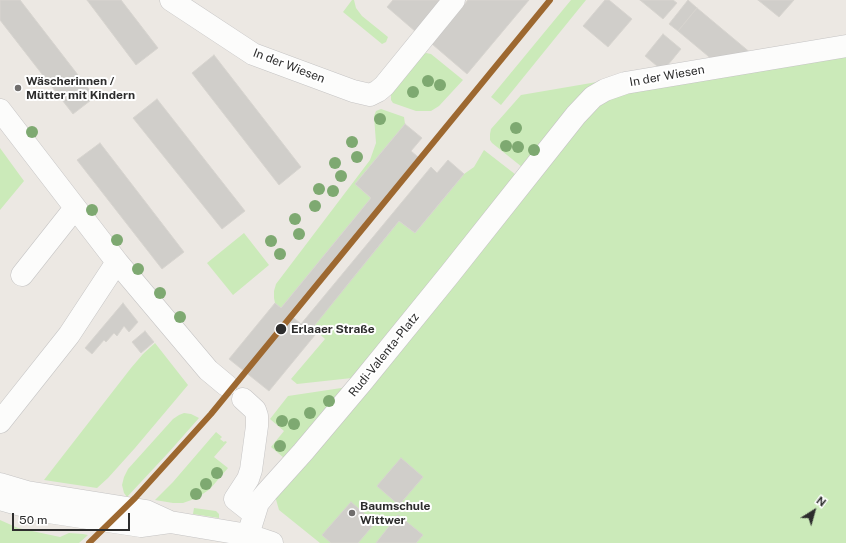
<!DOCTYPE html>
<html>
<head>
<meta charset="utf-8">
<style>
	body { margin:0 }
	#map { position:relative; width:846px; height:543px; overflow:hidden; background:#ece8e3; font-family:"Public Sans",sans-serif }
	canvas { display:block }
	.north { position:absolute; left:794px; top:491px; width:40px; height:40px; -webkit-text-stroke:3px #fff; paint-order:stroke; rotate:37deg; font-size:11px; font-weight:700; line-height:16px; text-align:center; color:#2d2d2d }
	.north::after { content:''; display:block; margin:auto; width:14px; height:18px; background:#2d2d2d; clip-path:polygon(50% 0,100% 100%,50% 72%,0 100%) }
	.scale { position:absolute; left:12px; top:513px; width:118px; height:18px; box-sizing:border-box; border:2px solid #2d2d2d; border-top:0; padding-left:5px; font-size:12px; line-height:14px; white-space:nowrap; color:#2d2d2d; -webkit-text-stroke:3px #fff; paint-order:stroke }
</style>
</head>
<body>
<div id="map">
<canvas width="846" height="543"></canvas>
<div class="north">N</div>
<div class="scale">50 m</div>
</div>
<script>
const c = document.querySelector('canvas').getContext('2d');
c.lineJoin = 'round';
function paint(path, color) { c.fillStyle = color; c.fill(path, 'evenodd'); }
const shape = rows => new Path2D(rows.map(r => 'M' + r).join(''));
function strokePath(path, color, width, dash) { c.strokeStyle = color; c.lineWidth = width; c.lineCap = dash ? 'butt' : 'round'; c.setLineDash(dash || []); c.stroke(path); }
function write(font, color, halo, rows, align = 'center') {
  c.font = font + ' "Public Sans",sans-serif'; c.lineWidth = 4; c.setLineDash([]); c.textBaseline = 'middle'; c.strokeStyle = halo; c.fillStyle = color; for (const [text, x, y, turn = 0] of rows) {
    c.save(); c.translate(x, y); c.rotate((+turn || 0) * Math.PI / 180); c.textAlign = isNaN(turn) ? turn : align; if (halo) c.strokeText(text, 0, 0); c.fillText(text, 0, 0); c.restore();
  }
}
const green = shape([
	[352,0,354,0,356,8,362,16,388,37,386,42,382,44,343,12],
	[571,0,586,0,501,105,491,97],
	[426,53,431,54,463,80,439,106,431,111,416,111,393,103,391,100,391,94,424,54],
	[846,53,846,543,320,543,279,510,275,496,603,98],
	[597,82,527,171,492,143,490,140,490,134,491,129,521,95],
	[381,109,404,117,405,124,355,184,371,198,281,308,275,303,274,298,274,291,276,284,370,160,376,143,374,116,376,111],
	[0,148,24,181,0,210],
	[484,150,520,178,361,377,297,384,291,379,325,339,312,327,399,221,415,233,464,174,474,167],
	[244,233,269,265,233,295,207,263],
	[155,343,188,385,135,448,108,478,97,488,44,480,131,368,143,354],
	[348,387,284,458,271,447,284,431,270,419,288,396],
	[184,413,191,414,199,418,169,452,127,497,124,493,122,485,124,477,128,469,173,419,179,415],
	[216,432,222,437,220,439,224,442,225,441,227,442,214,457,228,468,210,489,197,498,183,503,173,503,155,500,173,482],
	[194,508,216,511,219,514,219,518,193,514],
	[0,520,18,528,60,537,69,533,83,534,88,535,79,543,0,543]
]);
const building = shape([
	[0,0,20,0,95,97,73,114,0,20,0,0],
	[87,0,121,0,158,48,136,65,87,0],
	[393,0,442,0,416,32,387,7,393,0],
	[468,0,529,0,467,74,432,44,468,0],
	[605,0,609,0,632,19,608,47,583,26,605,0],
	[640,0,673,0,677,3,663,19,640,0],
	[688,0,697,8,678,31,669,24,688,0],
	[758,0,794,0,779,17,758,0],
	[697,8,752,54,714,61,678,31,697,8],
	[663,34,681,49,663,71,645,56,663,34],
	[214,55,301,167,279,185,192,73,214,55],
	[157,99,245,211,222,229,133,118,157,99],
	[405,124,422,138,411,151,418,157,289,314,301,324,431,167,437,173,448,160,464,174,415,233,399,221,310,331,315,335,269,391,229,359,275,303,281,308,371,198,355,184,405,124],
	[100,143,184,252,162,269,77,160,100,143],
	[123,303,138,322,129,332,124,326,117,336,114,333,106,342,104,340,92,354,85,348,123,303],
	[145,331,154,342,141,353,132,342,145,331],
	[401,458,423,477,399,505,377,486,401,458],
	[351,502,375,523,358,543,331,543,322,535,351,502],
	[398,515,423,535,416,543,376,543,398,515]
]);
const minor = shape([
	[171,0,253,54,353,91,370,95,378,91,384,86,454,0],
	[0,110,117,262,208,370,226,385],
	[22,275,75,208],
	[243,399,255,410,257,416,257,426,251,470,248,479,235,499,254,514],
	[0,422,69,335,117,262],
	[0,484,27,492,146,511,170,522,248,535,272,543],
	[0,499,42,511,141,526,170,522],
	[248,535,258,503,267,492,303,452,362,382,449,275,576,115,593,97,605,90,625,83,846,46]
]);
const metro1 = shape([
	[89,543,135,498,211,414,550,0]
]);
const trees = [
	[428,81],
	[440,85],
	[413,92],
	[380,119],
	[516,128],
	[32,132],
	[352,142],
	[506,146],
	[518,147],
	[534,150],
	[357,157],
	[335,163],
	[341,176],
	[319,189],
	[333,191],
	[315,206],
	[92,210],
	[295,219],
	[299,234],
	[117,240],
	[271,241],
	[280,254],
	[138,269],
	[160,293],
	[180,317],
	[329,401],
	[310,413],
	[282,421],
	[294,424],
	[280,446],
	[217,473],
	[206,484],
	[196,494]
];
const markers = [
	[18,88,4,"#706e6d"],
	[281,329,6,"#2d2d2d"],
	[352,513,4,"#706e6d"]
];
const streetNames = [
	["In der Wiesen",289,66,21],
	["In der Wiesen",667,76,-10],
	["Rudi-Valenta-Platz",384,355,-51]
];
const poiNames = [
	["Wäscherinnen /",26,81],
	["Mütter mit Kindern",26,95],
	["Baumschule",360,506],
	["Wittwer",360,520]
];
const stopNames = [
	["Erlaaer Straße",291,329]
];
paint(green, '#cbeab9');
paint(building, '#d0ceca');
strokePath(building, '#d7d4cf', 1);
strokePath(minor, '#c5c4c4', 23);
strokePath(minor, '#fcfcfb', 22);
strokePath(metro1, '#9d6830', 6);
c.fillStyle = '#7ea971';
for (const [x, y] of trees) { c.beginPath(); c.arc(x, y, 6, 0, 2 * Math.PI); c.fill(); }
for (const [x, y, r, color] of markers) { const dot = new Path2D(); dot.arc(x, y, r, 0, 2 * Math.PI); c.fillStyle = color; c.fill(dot); strokePath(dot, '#fff', 1.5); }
write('12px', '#2d2d2d', '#fff', streetNames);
write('bold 12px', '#2d2d2d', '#fff', poiNames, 'left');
write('bold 12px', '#2d2d2d', '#fff', stopNames, 'left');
</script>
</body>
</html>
